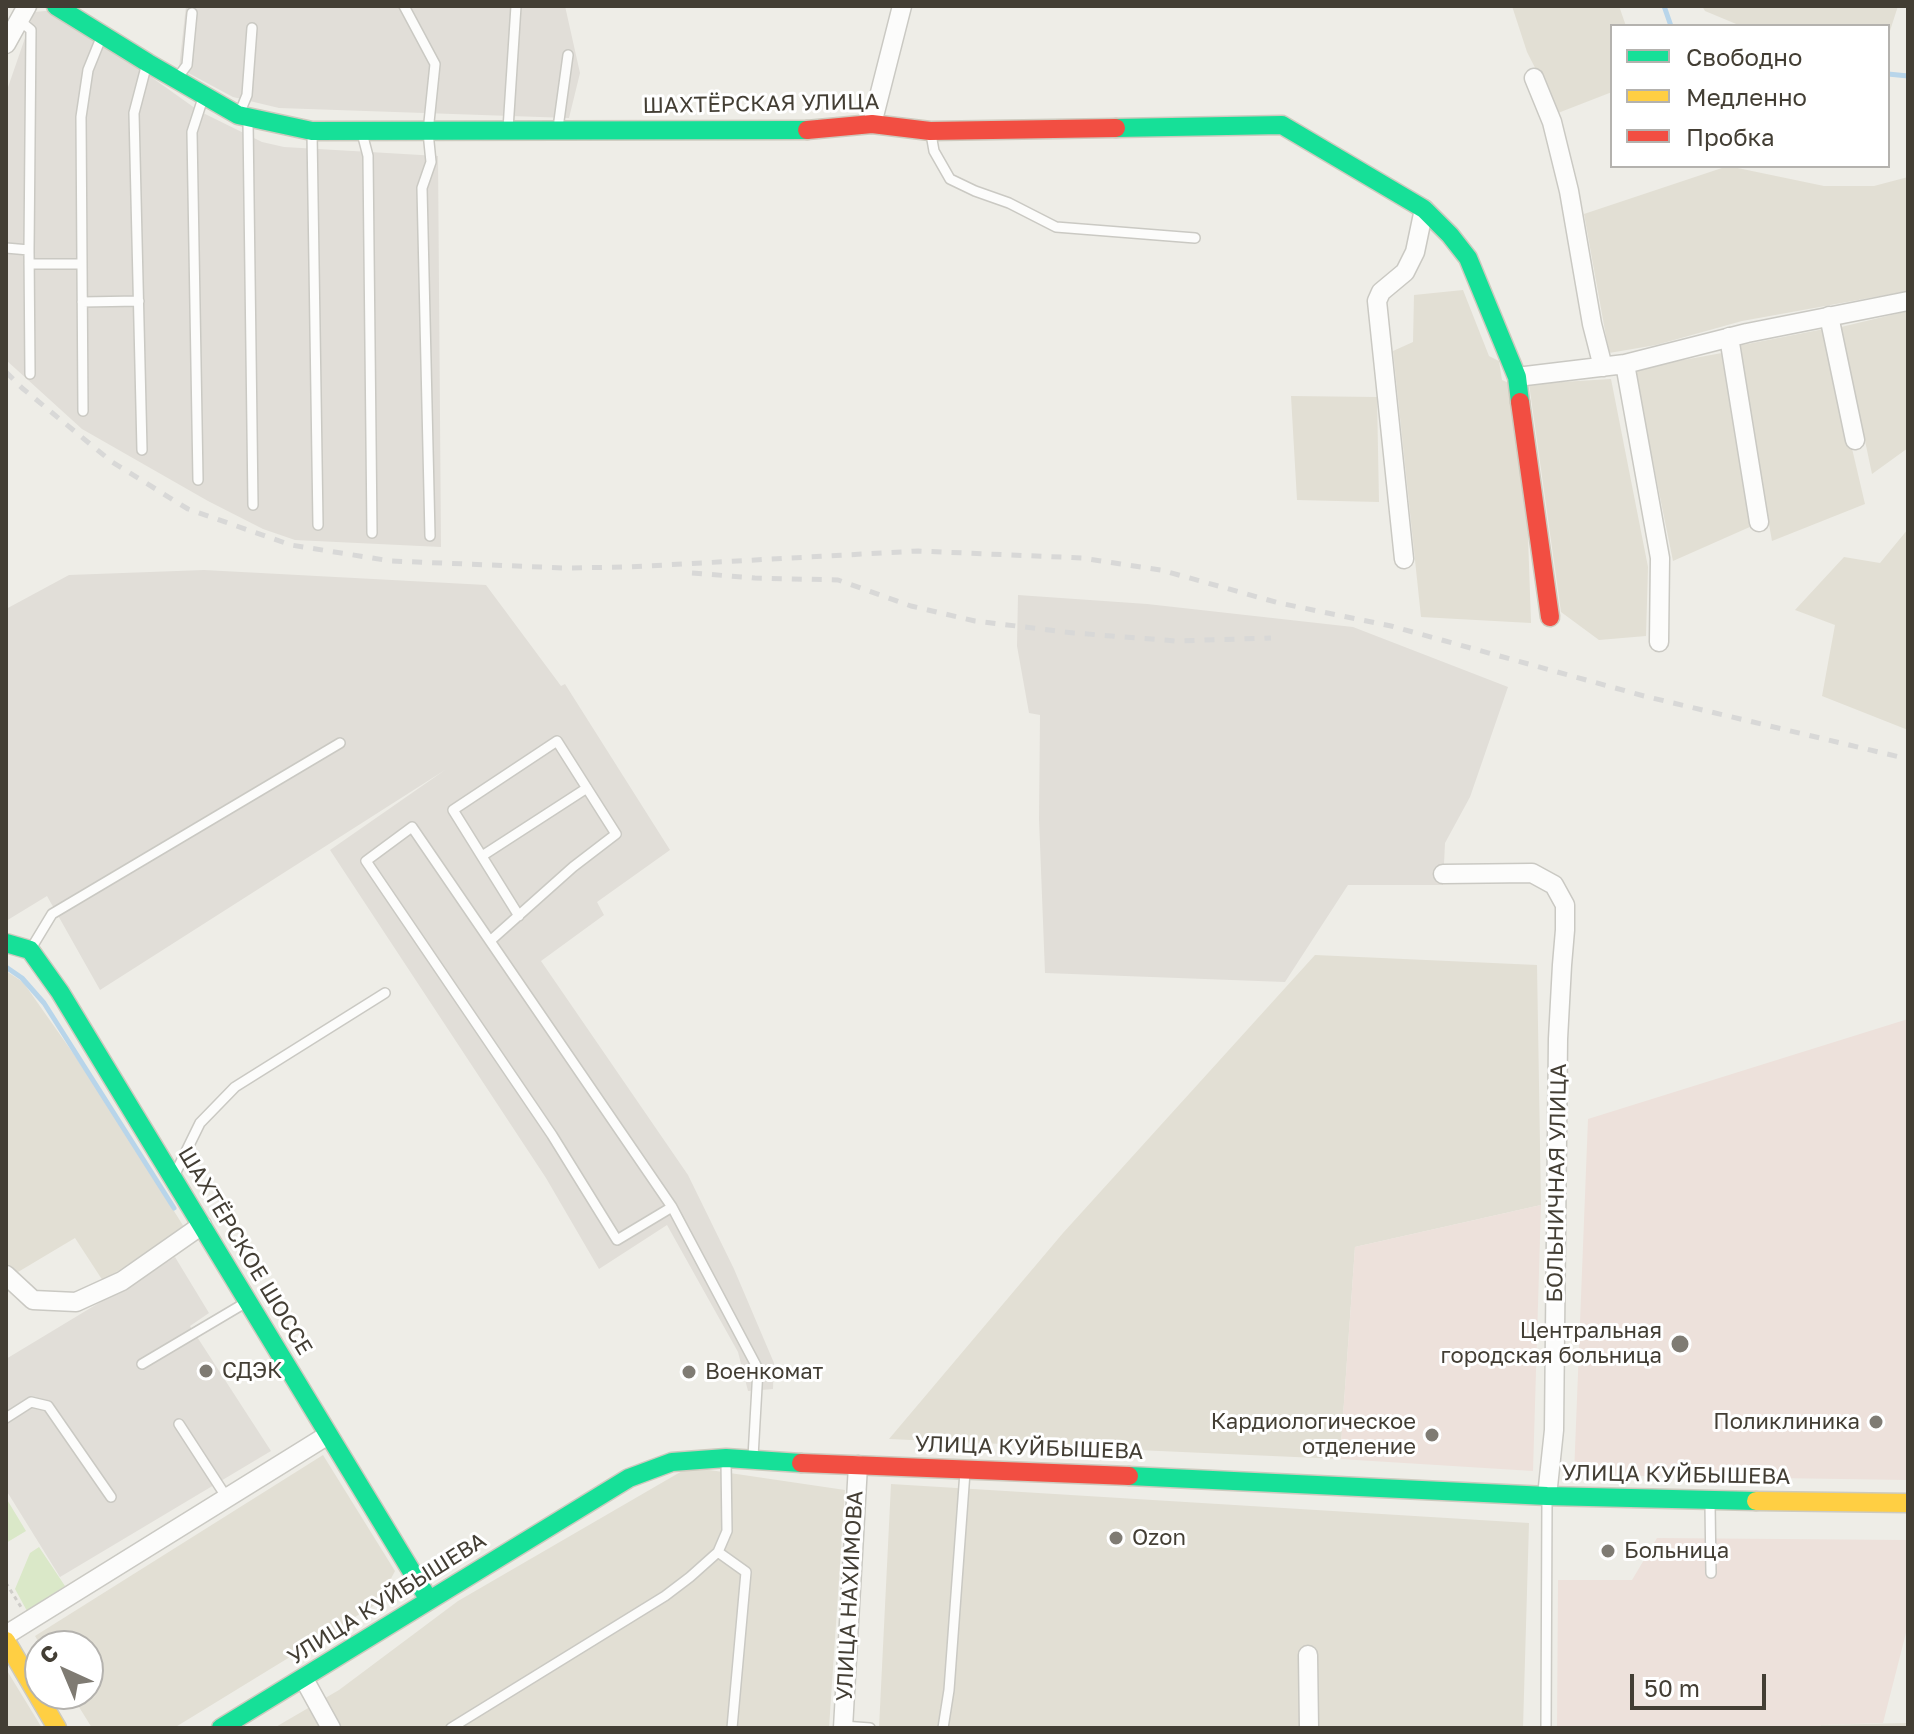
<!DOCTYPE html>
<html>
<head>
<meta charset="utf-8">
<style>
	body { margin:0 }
	#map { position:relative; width:1914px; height:1734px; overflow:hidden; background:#eeede7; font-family:"Golos Text",sans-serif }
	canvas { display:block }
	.frame { position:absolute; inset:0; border:8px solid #433e34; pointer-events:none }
	.legend { position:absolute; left:1610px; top:24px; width:280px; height:144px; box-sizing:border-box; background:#fff; border:2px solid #b4b2ae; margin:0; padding:10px 14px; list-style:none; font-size:24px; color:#433e34 }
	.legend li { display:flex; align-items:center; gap:16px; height:40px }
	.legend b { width:40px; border:2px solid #b4b2ae }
	.north { position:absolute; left:24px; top:1630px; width:80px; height:80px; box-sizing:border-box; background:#fff; border:2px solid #b4b2ae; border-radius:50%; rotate:316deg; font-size:22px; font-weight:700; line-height:32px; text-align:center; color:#433e34 }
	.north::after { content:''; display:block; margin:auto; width:28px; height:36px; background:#7f7b73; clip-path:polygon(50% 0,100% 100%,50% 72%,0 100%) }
	.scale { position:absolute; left:1630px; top:1674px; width:136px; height:36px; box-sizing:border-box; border:4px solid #433e34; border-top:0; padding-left:10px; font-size:24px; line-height:28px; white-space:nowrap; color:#433e34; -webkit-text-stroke:6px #fff; paint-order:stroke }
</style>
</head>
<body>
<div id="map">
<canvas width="1914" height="1734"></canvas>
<div class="frame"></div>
<ul class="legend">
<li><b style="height:10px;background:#16e098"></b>Свободно</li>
<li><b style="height:10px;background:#ffcf43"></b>Медленно</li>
<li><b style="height:10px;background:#f24e42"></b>Пробка</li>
</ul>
<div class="north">С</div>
<div class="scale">50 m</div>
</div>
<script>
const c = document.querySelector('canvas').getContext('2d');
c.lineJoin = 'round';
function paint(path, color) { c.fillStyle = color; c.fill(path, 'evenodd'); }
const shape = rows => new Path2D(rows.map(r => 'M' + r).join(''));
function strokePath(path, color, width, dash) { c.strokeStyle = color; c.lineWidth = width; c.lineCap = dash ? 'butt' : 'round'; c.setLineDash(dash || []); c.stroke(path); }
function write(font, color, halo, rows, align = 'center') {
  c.font = font + ' "Golos Text",sans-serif'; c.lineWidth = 6; c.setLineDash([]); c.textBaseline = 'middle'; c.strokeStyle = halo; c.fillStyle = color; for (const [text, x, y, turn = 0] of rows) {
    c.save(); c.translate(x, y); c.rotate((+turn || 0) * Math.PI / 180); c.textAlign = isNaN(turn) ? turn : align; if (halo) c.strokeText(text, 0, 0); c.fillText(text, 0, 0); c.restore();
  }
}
const residential = shape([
	[1512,6,1619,6,1626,26,1612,26,1612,92,1558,113,1527,52],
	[1702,6,1898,6,1888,37,1888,26,1741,26,1705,11],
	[1728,166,1824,186,1874,186,1908,177,1908,291,1742,321,1656,345,1609,353,1584,214],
	[1463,290,1489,356,1499,361,1502,380,1509,383,1527,507,1531,623,1421,617,1393,351,1413,342,1414,295],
	[1908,311,1908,448,1872,474,1841,327],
	[1824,329,1865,504,1772,541,1737,346],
	[1722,353,1752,526,1673,561,1634,369],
	[1611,379,1648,567,1646,636,1599,640,1561,612,1529,384],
	[1291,396,1377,397,1379,502,1297,500],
	[1908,529,1908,730,1822,696,1835,625,1795,610,1844,557,1880,563],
	[1315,955,1537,965,1541,1205,1355,1247,1340,1459,889,1439,1063,1233],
	[6,971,23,982,87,1073,184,1227,103,1281,75,1238,13,1275,6,1265],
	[323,1455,395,1571,378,1603,174,1728,92,1728,71,1694,88,1694,88,1646,41,1646,35,1636],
	[689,1467,845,1490,829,1728,274,1728,339,1690,458,1601],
	[891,1484,1529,1523,1523,1728,879,1728],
	[6,1669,42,1728,6,1728],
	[1908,1723,1908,1728,1816,1728,1821,1725]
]);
const industrial = shape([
	[186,6,565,6,580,73,569,118,279,108,233,97,179,68],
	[57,10,199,111,262,142,284,147,438,156,441,547,295,540,263,529,208,501,82,429,6,360,6,93,34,12],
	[204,570,486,585,561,686,565,684,670,850,597,902,604,915,541,961,688,1175,734,1269,774,1363,773,1389,748,1391,738,1352,667,1225,599,1269,546,1178,330,850,445,770,100,990,47,896,6,921,6,609,69,575],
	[1018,595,1147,604,1353,627,1508,687,1470,797,1445,843,1443,885,1348,885,1285,982,1045,973,1039,819,1040,715,1029,713,1017,646],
	[175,1257,209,1313,190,1326,271,1451,60,1577,6,1490,6,1359]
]);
const medical = shape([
	[1908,1019,1908,1480,1574,1475,1588,1119],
	[1541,1205,1533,1471,1340,1459,1355,1247],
	[1657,1538,1908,1540,1908,1625,1883,1723,1821,1725,1816,1728,1557,1728,1558,1580,1632,1580]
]);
const green = shape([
	[6,1498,26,1531,6,1543],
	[39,1547,65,1586,27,1611,15,1589,30,1553]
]);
const stream = shape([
	[1664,6,1671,26],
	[1888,74,1908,76],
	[6,967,22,978,44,1003,174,1208]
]);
const path = shape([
	[6,1583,21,1607]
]);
const lane = shape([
	[404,6,435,64,428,132,431,162,422,188,430,536],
	[178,77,187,65,192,13],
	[240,112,247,95,252,28],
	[248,121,253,505],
	[558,128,568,55],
	[508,129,516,6],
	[312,132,318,525],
	[362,133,368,156,372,533],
	[931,134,934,151,950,179,975,191,1009,203,1056,227,1195,238],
	[6,248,29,250,31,30,19,20],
	[29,250,30,374],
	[29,264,82,264],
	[82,302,139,301],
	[83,411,81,117,88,70,101,38],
	[142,450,134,113,146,67],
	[198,480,192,132,203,98],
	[482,856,587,788],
	[490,941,573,867,616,834,557,741,453,810,519,916],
	[32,947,52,914,340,743],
	[175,1174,200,1123,235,1087,385,993],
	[672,1207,617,1240,552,1135,366,861,412,827,672,1207,758,1369,753,1457],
	[142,1364,245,1303],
	[6,1418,31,1402,48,1406,111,1497],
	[179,1424,227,1498],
	[1710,1504,1711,1573],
	[718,1552,746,1572,732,1728],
	[843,1726,870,1728],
	[451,1728,665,1596,690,1577,718,1552,727,1531,726,1461],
	[943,1728,949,1690,965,1472],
	[1546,1728,1547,1500]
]);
const street = shape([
	[6,44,27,6],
	[1534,78,1552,122,1569,191,1592,324,1603,367],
	[872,124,902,6],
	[1829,316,1855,440],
	[1729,337,1759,522],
	[1625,364,1660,558,1659,642],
	[1517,377,1625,364,1747,333,1908,301],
	[1404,559,1377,301,1381,292,1405,272,1415,252,1424,209],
	[1443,874,1532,873,1554,885,1565,905,1565,930,1562,965,1558,1039,1554,1430,1547,1496],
	[6,1275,33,1300,76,1302,122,1281,202,1225],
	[6,1635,328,1435],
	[1308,1655,1309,1728],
	[304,1679,331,1728],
	[843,1728,858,1465]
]);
const fast = shape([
	[56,6,148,63,238,115,312,131,807,130],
	[1116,128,1282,125,1424,209,1450,235,1468,258,1517,377,1520,402],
	[6,943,30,950,60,992,429,1600],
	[1129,1476,1547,1496,1756,1501],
	[221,1728,629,1478,672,1462,726,1458,801,1463]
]);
const slow = shape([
	[1756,1501,1908,1503],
	[6,1641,57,1728]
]);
const jam = shape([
	[807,130,872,124,930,131,1116,128],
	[1520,402,1550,617],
	[801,1463,1129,1476]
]);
const rail = shape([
	[6,372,22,388,112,462,188,509,291,545,391,561,565,568,628,567,918,551,1082,558,1161,570,1279,603,1391,626,1644,696,1908,759],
	[692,573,755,578,838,580,911,606,975,621,1074,633,1176,641,1271,638]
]);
const markers = [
	[1680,1344,10,"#7f7b73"],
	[206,1371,8,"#7f7b73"],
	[689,1372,8,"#7f7b73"],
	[1876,1422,8,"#7f7b73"],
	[1432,1435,8,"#7f7b73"],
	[1116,1538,8,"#7f7b73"],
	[1608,1551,8,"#7f7b73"]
];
const streetNames = [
	["ШАХТЁРСКАЯ УЛИЦА",761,104,-1],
	["БОЛЬНИЧНАЯ УЛИЦА",1557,1183,-89],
	["ШАХТЁРСКОЕ ШОССЕ",245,1251,59],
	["УЛИЦА КУЙБЫШЕВА",1029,1448,2],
	["УЛИЦА КУЙБЫШЕВА",1676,1475,1],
	["УЛИЦА НАХИМОВА",850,1596,-87],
	["УЛИЦА КУЙБЫШЕВА",387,1599,-32]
];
const poiNames = [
	["Центральная",1662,1331,"right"],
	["городская больница",1662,1356,"right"],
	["СДЭК",222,1371],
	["Военкомат",705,1372],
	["Кардиологическое",1416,1422,"right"],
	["отделение",1416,1447,"right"],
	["Поликлиника",1860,1422,"right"],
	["Ozon",1132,1538],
	["Больница",1624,1551]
];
paint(residential, '#e2dfd4');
paint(industrial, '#e1ded8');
paint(medical, '#ede1db');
paint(green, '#dae8c8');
strokePath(stream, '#b8d5ea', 5);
strokePath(lane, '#cac9c3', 12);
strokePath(street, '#cac9c3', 21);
strokePath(fast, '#cdcabe', 21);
strokePath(slow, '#cdcabe', 21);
strokePath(jam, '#cdcabe', 21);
strokePath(path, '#cfcdc9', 3, [4, 4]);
strokePath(lane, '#fcfcfb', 9);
strokePath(street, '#fcfcfb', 18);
strokePath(fast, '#16e098', 18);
strokePath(slow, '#ffcf43', 18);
strokePath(jam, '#f24e42', 18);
strokePath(rail, '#d8d8d7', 5, [10, 10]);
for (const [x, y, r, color] of markers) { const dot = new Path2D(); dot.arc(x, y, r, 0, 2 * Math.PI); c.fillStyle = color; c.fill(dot); strokePath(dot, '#fff', 3); }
write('22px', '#433e34', '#fff', streetNames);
write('22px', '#433e34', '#fff', poiNames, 'left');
</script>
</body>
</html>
